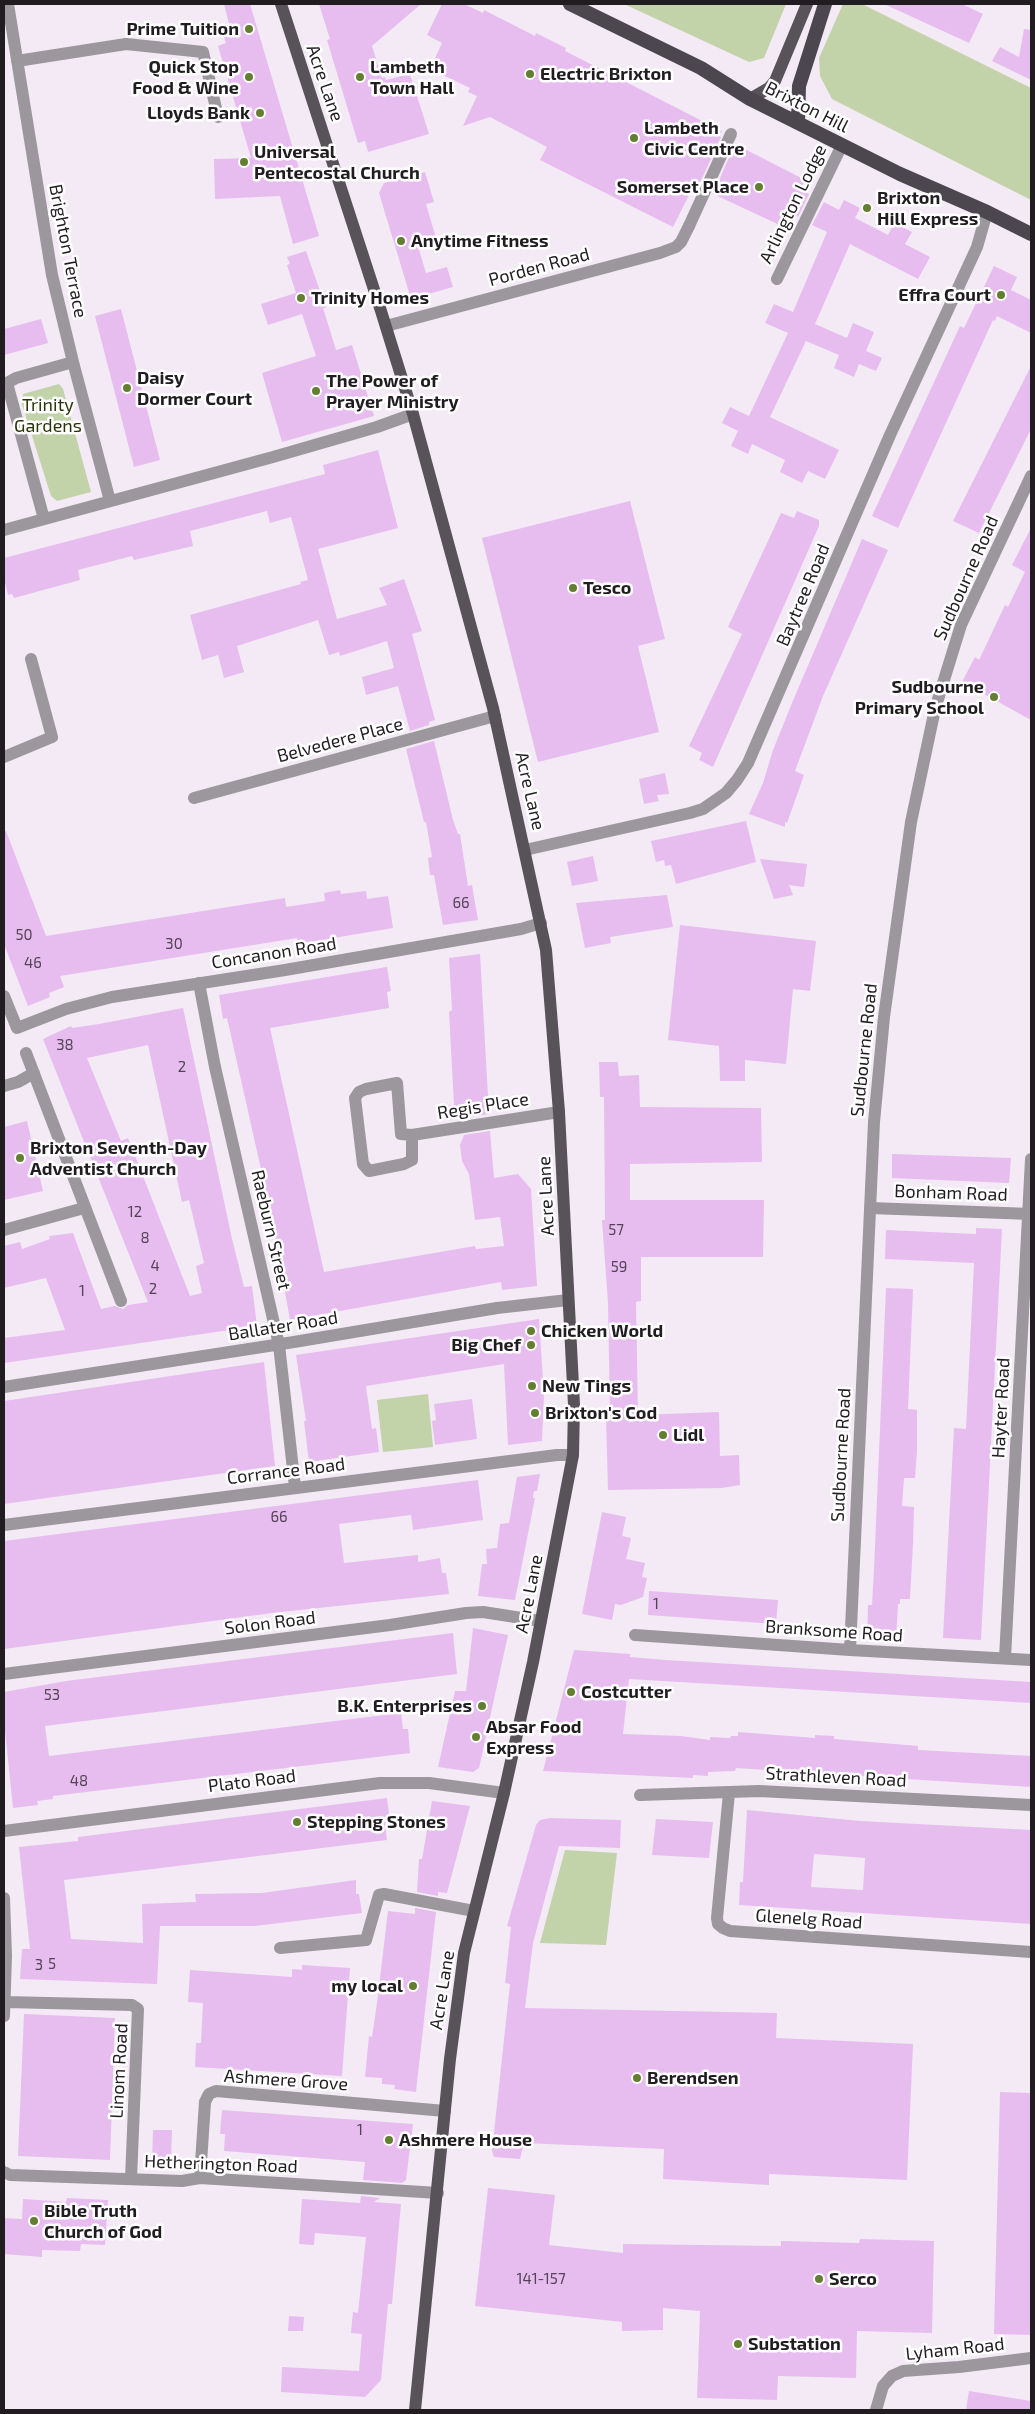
<!DOCTYPE html>
<html>
<head>
<meta charset="utf-8">
<style>
	body { margin:0 }
	#map { position:relative; width:1035px; height:2414px; overflow:hidden; background:#f3eaf5; font-family:"Exo 2",sans-serif }
	canvas { display:block }
	.frame { position:absolute; inset:0; border:5px solid #201c20; pointer-events:none }
</style>
</head>
<body>
<div id="map">
<canvas width="1035" height="2414"></canvas>
<div class="frame"></div>
</div>
<script>
const c = document.querySelector('canvas').getContext('2d');
c.lineJoin = 'round';
function paint(path, color) { c.fillStyle = color; c.fill(path, 'evenodd'); }
const shape = rows => new Path2D(rows.map(r => 'M' + r).join(''));
function strokePath(path, color, width, dash) { c.strokeStyle = color; c.lineWidth = width; c.lineCap = dash ? 'butt' : 'round'; c.setLineDash(dash || []); c.stroke(path); }
function write(font, color, halo, rows, align = 'center') {
  c.font = font + ' "Exo 2",sans-serif'; c.lineWidth = 5; c.setLineDash([]); c.textBaseline = 'middle'; c.strokeStyle = halo; c.fillStyle = color; for (const [text, x, y, turn = 0] of rows) {
    c.save(); c.translate(x, y); c.rotate((+turn || 0) * Math.PI / 180); c.textAlign = isNaN(turn) ? turn : align; if (halo) c.strokeText(text, 0, 0); c.fillText(text, 0, 0); c.restore();
  }
}
const green = shape([
	[624,4,786,4,764,58,749,62],
	[843,4,862,4,1031,88,1031,200,832,99,820,76,819,58],
	[59,384,63,389,91,492,57,501,51,496,21,401,23,394],
	[428,1394,433,1447,383,1452,377,1400],
	[565,1850,617,1853,606,1945,540,1943]
]);
const building = shape([
	[224,4,250,4,319,236,293,244,280,196,215,199,214,159,251,158,218,46,226,43,223,34,231,32],
	[319,4,421,4,372,46,382,78,385,77,386,80,410,74,429,134,368,152,365,141,358,143,327,40,330,39],
	[442,4,464,4,483,13,484,10,535,36,536,33,566,48,565,51,722,131,719,136,721,137,698,187,694,185,673,227,540,160,547,147,490,117,463,126,477,96,468,92,470,88,430,69,442,43,427,35],
	[884,4,962,4,983,14,969,43],
	[1024,29,1031,30,1031,80,992,61,1000,47,1019,57],
	[735,144,805,180,801,190,809,194,798,217,790,213,784,227,713,194],
	[425,172,434,202,426,204,436,238,417,243,426,273,447,267,453,287,411,299,379,193,384,183],
	[844,200,860,208,855,218,888,235,894,223,912,232,905,244,930,257,918,279,850,244,815,324,847,338,853,323,874,332,866,351,882,358,876,371,859,364,854,377,834,368,839,355,806,341,770,417,839,450,825,479,808,471,802,483,780,472,785,460,752,444,748,454,731,446,738,431,722,423,730,407,749,416,788,333,765,323,774,304,793,312,827,232,812,225,824,202,839,210],
	[306,251,326,308,323,308,336,350,352,345,374,416,282,442,262,373,316,356,302,314,268,325,261,304,296,293,287,265,290,264,287,257],
	[994,266,1017,277,1011,290,1031,300,1031,333,997,316,995,321,993,320,898,528,872,516,960,326,964,328],
	[121,309,160,460,134,467,95,316],
	[41,319,48,343,4,355,4,329],
	[1031,366,1031,429,979,533,953,521],
	[378,450,398,528,318,549,337,619,387,605,379,588,404,579,422,631,412,634,435,720,429,722,429,725,410,731,398,686,366,695,362,677,394,668,387,641,340,656,339,652,329,655,318,620,237,646,244,672,224,678,218,655,202,660,190,615,301,584,300,582,308,580,291,517,270,523,267,511,190,531,193,546,134,560,132,556,78,570,80,580,14,598,12,594,8,595,4,578,4,558,325,474,323,465],
	[630,501,665,639,638,646,659,732,538,762,482,538],
	[797,511,819,520,819,526,713,767,699,760,702,753,689,746,742,634,728,627,781,513,794,518],
	[1031,528,1031,720,962,682,975,657,979,660,1005,605,1008,607,1025,572,1012,565],
	[862,539,888,550,823,696,795,771,804,775,787,823,785,822,785,827,749,814,763,783,773,750,792,703],
	[434,741,453,820,458,834,460,834,468,886,472,885,478,920,443,925,434,875,430,875,428,858,432,857,426,822,424,822,406,749],
	[665,773,669,794,657,795,659,801,644,804,639,779],
	[746,821,756,862,676,884,671,865,665,866,664,860,656,862,651,841],
	[6,831,46,936,285,898,286,907,325,901,324,893,340,890,341,894,366,891,367,899,388,896,393,928,298,944,297,938,60,976,64,987,49,993,50,997,28,1006,4,944,4,832],
	[593,856,598,881,572,886,567,862],
	[760,859,807,864,804,887,789,885,793,895,774,899],
	[667,895,673,927,610,937,611,943,585,948,576,903],
	[680,925,816,941,810,991,793,989,786,1064,745,1060,745,1081,720,1081,719,1046,668,1040],
	[480,954,489,1114,448,1120,446,1106,454,1105,449,1012,452,1010,449,958],
	[387,967,391,991,387,992,389,1008,270,1028,324,1272,475,1246,476,1249,504,1246,500,1217,475,1220,469,1174,462,1161,460,1145,464,1135,490,1131,494,1178,518,1174,531,1189,537,1286,502,1290,501,1282,290,1320,272,1218,227,1018,223,1019,219,995],
	[183,1008,232,1239,244,1287,252,1286,257,1326,4,1363,4,1338,65,1330,46,1278,4,1288,4,1246,20,1242,22,1249,50,1239,49,1236,73,1233,101,1309,115,1306,123,1309,128,1305,148,1302,43,1039,71,1026,72,1028,99,1024],
	[148,1045,182,1202,189,1200,204,1263,196,1266,202,1293,190,1296,128,1138,121,1141,87,1058],
	[599,1062,618,1062,619,1076,639,1075,640,1107,761,1108,762,1162,630,1164,630,1200,764,1200,763,1257,641,1257,641,1301,636,1302,638,1415,719,1412,720,1456,739,1455,740,1485,722,1488,608,1490,606,1416,610,1415,608,1303,602,1220,605,1220,604,1097,600,1097],
	[27,1121,43,1191,4,1200,4,1127],
	[892,1154,1011,1158,1009,1183,892,1178],
	[976,1228,1002,1229,981,1640,943,1638,954,1428,966,1429,974,1263,885,1259,886,1230,976,1234],
	[886,1288,913,1289,908,1409,917,1410,917,1450,915,1478,904,1478,902,1506,914,1507,913,1544,910,1599,900,1599,900,1604,898,1604,896,1640,867,1639,868,1605,872,1605,874,1569],
	[539,1319,544,1395,542,1441,508,1445,504,1364,366,1386,372,1429,376,1428,379,1452,309,1462,304,1421,306,1421,296,1355],
	[264,1362,275,1466,4,1504,4,1401],
	[472,1399,477,1439,435,1445,432,1421,436,1420,434,1404],
	[540,1474,537,1491,534,1491,533,1498,535,1498,515,1600,478,1596,482,1564,487,1564,486,1549,497,1548,500,1524,509,1523,517,1477],
	[478,1480,483,1520,413,1530,411,1515,339,1524,344,1563,418,1555,418,1562,440,1558,442,1573,446,1573,449,1594,272,1613,4,1649,4,1541],
	[602,1512,626,1517,622,1536,631,1538,626,1559,645,1563,642,1577,647,1578,643,1597,621,1605,615,1604,612,1620,582,1614],
	[649,1591,778,1600,776,1624,648,1615],
	[473,1628,508,1635,479,1768,473,1772,438,1767,455,1691,466,1691],
	[453,1633,457,1674,45,1726,49,1756,401,1713,403,1729,408,1729,410,1753,53,1796,53,1799,37,1801,38,1805,13,1808,4,1721,4,1692,66,1681],
	[574,1650,630,1654,630,1657,666,1660,1031,1682,1031,1703,629,1679,623,1734,681,1736,710,1740,710,1737,730,1738,731,1736,738,1736,738,1732,815,1738,815,1735,834,1736,834,1739,918,1746,918,1750,1031,1756,1031,1787,736,1768,735,1771,708,1772,708,1776,693,1775,693,1778,543,1771],
	[387,1798,390,1822,385,1823,387,1840,64,1880,71,1939,143,1943,142,1904,196,1902,195,1894,262,1893,356,1880,356,1894,359,1894,362,1913,255,1926,160,1926,157,1984,20,1979,22,1949,30,1949,19,1847,78,1841,78,1837],
	[432,1801,470,1806,447,1893,438,1892,438,1896,417,1892,419,1859,422,1859],
	[747,1810,860,1821,1031,1830,1031,1924,739,1905,740,1882,743,1882],
	[814,1854,865,1858,863,1890,811,1887],
	[550,1818,621,1820,620,1848,559,1846,533,1943,525,2008,777,2013,776,2038,913,2044,907,2180,769,2174,769,2185,663,2179,664,2149,524,2143,520,2159,494,2157,492,2151,510,1984,505,1983,511,1927,507,1926,536,1825,540,1820],
	[656,1819,713,1822,709,1858,652,1855],
	[415,1908,436,1912,416,2092,394,2089,395,2085,382,2084,382,2078,365,2077,369,2036,372,2037,377,2003,388,1911,415,1914],
	[302,1965,350,1968,342,2076,195,2067,196,2043,201,2043,203,2003,188,2002,190,1970,292,1977,292,1969,302,1970],
	[24,2014,115,2018,110,2160,18,2156],
	[1000,2092,1031,2093,1031,2335,994,2334],
	[222,2110,413,2124,406,2180,402,2183,363,2180,365,2162,224,2151,225,2134,220,2134],
	[153,2130,172,2130,171,2162,152,2161],
	[488,2188,555,2195,549,2245,623,2253,623,2244,781,2246,781,2241,859,2243,860,2239,934,2241,932,2333,857,2331,856,2378,778,2376,777,2400,697,2398,700,2311,663,2308,663,2330,622,2331,622,2322,475,2306],
	[361,2196,380,2198,374,2202,401,2204,392,2304,388,2304,381,2380,365,2397,281,2392,282,2367,359,2371,362,2334,351,2333,353,2312,358,2313,366,2237,315,2233,314,2245,299,2244,302,2199,360,2203],
	[67,2198,108,2200,105,2245,81,2244,80,2251,42,2250,42,2257,4,2254,4,2218,22,2219,23,2199,66,2202],
	[289,2316,304,2317,303,2331,288,2331],
	[969,2391,1031,2401,1031,2410,966,2410]
]);
const pedestrian = shape([
	[689,226,731,134]
]);
const minor = shape([
	[8,4,52,275,73,362,110,501],
	[17,61,126,44,203,52,218,117],
	[777,279,842,145],
	[386,326,660,253,676,247,681,242,689,226],
	[44,519,7,383,16,378,73,362],
	[4,530,273,457,377,427,413,414],
	[4,757,52,737,31,659],
	[194,798,495,716],
	[525,850,690,813,703,809,726,793,737,780,748,763,890,435,977,247,987,212],
	[199,983,215,1067,279,1345,295,1487],
	[4,996,17,1028,66,1009,112,997,285,970,521,929,541,923],
	[26,1053,121,1301],
	[397,1083,401,1134,412,1135,412,1160,404,1164,369,1171,363,1164,355,1098,359,1092,366,1089,397,1083],
	[4,1086,18,1082,34,1073],
	[412,1135,559,1112],
	[870,1208,1031,1214],
	[4,1230,84,1208],
	[4,1387,294,1342,497,1308,568,1300],
	[4,1525,557,1455,573,1455],
	[635,1635,850,1650,1031,1660],
	[850,1650,874,1122,884,1017,911,822,935,709,961,625,1031,476],
	[1005,1658,1031,1159],
	[4,1674,390,1625,466,1613,483,1612,541,1621],
	[729,1793,717,1918,718,1924,723,1928,730,1931,1031,1952],
	[640,1795,759,1791,1031,1805],
	[4,1831,380,1783,429,1783,504,1793],
	[4,1898,6,1956,4,2016],
	[280,1948,366,1940,379,1895,384,1894,474,1911],
	[5,2002,132,2005,138,2009,131,2179],
	[4,2172,10,2175,182,2181,200,2178,438,2193],
	[200,2178,205,2102,209,2094,216,2091,445,2111],
	[876,2410,883,2386,892,2376,903,2371,959,2367,1031,2358]
]);
const primary = shape([
	[281,4,381,311,413,414,493,708,546,950,559,1112,574,1405,573,1455,533,1662,504,1793,464,1953,450,2059,415,2410],
	[750,99,769,88,775,81,807,4]
]);
const trunk = shape([
	[570,4,701,68,750,99,900,174,987,212,1031,234],
	[798,122,799,86,825,4]
]);
const markers = [
	[249,29,5,"#647e31"],
	[530,74,5,"#647e31"],
	[249,77,5,"#647e31"],
	[360,77,5,"#647e31"],
	[260,113,5,"#647e31"],
	[634,138,5,"#647e31"],
	[244,162,5,"#647e31"],
	[759,187,5,"#647e31"],
	[867,208,5,"#647e31"],
	[401,241,5,"#647e31"],
	[1001,295,5,"#647e31"],
	[301,298,5,"#647e31"],
	[127,388,5,"#647e31"],
	[316,391,5,"#647e31"],
	[573,588,5,"#647e31"],
	[994,697,5,"#647e31"],
	[20,1158,5,"#647e31"],
	[531,1331,5,"#647e31"],
	[531,1345,5,"#647e31"],
	[532,1386,5,"#647e31"],
	[535,1413,5,"#647e31"],
	[663,1435,5,"#647e31"],
	[571,1692,5,"#647e31"],
	[482,1706,5,"#647e31"],
	[476,1737,5,"#647e31"],
	[297,1822,5,"#647e31"],
	[413,1986,5,"#647e31"],
	[637,2078,5,"#647e31"],
	[389,2140,5,"#647e31"],
	[34,2221,5,"#647e31"],
	[819,2279,5,"#647e31"],
	[738,2344,5,"#647e31"]
];
const numberNames = [
	["66",461,903],
	["50",24,935],
	["30",174,944],
	["46",33,963],
	["38",65,1045],
	["2",182,1067],
	["12",135,1212],
	["57",616,1230],
	["8",145,1238],
	["4",155,1266],
	["59",619,1267],
	["2",153,1289],
	["1",82,1291],
	["66",279,1517],
	["1",656,1604],
	["53",52,1695],
	["48",79,1781],
	["5",52,1964],
	["3",39,1965],
	["1",360,2130],
	["141-157",541,2279]
];
const poiNames = [
	["Prime Tuition",239,29,"right"],
	["Quick Stop",239,67,"right"],
	["Food & Wine",239,88,"right"],
	["Lambeth",370,67],
	["Town Hall",370,88],
	["Electric Brixton",540,74],
	["Lloyds Bank",250,113,"right"],
	["Lambeth",644,128],
	["Civic Centre",644,149],
	["Universal",254,152],
	["Pentecostal Church",254,173],
	["Somerset Place",749,187,"right"],
	["Brixton",877,198],
	["Hill Express",877,219],
	["Anytime Fitness",411,241],
	["Effra Court",991,295,"right"],
	["Trinity Homes",311,298],
	["Daisy",137,378],
	["Dormer Court",137,399],
	["The Power of",326,381],
	["Prayer Ministry",326,402],
	["Tesco",583,588],
	["Sudbourne",984,687,"right"],
	["Primary School",984,708,"right"],
	["Brixton Seventh-Day",30,1148],
	["Adventist Church",30,1169],
	["Chicken World",541,1331],
	["Big Chef",521,1345,"right"],
	["New Tings",542,1386],
	["Brixton's Cod",545,1413],
	["Lidl",673,1435],
	["Costcutter",581,1692],
	["B.K. Enterprises",472,1706,"right"],
	["Absar Food",486,1727],
	["Express",486,1748],
	["Stepping Stones",307,1822],
	["my local",403,1986,"right"],
	["Berendsen",647,2078],
	["Ashmere House",399,2140],
	["Bible Truth",44,2211],
	["Church of God",44,2232],
	["Serco",829,2279],
	["Substation",748,2344]
];
const streetNames = [
	["Acre Lane",325,83,71],
	["Brixton Hill",807,107,27],
	["Arlington Lodge",793,204,-64],
	["Brighton Terrace",68,251,79],
	["Porden Road",539,267,-15],
	["Sudbourne Road",966,578,-66],
	["Baytree Road",803,595,-67],
	["Belvedere Place",340,740,-15],
	["Acre Lane",530,791,77],
	["Concanon Road",274,953,-9],
	["Sudbourne Road",864,1050,-84],
	["Regis Place",483,1106,-9],
	["Bonham Road",951,1193,2],
	["Acre Lane",546,1196,-93],
	["Raeburn Street",271,1230,77],
	["Ballater Road",283,1326,-9],
	["Hayter Road",1001,1408,-87],
	["Sudbourne Road",841,1455,-87],
	["Corrance Road",286,1471,-7],
	["Acre Lane",529,1594,-79],
	["Solon Road",270,1623,-7],
	["Branksome Road",834,1631,4],
	["Strathleven Road",836,1777,3],
	["Plato Road",252,1781,-7],
	["Glenelg Road",809,1919,4],
	["Acre Lane",442,1990,-81],
	["Linom Road",119,2071,-87],
	["Ashmere Grove",286,2080,4],
	["Hetherington Road",221,2164,2],
	["Lyham Road",955,2349,-6]
];
const parkNames = [
	["Trinity",48,405],
	["Gardens",48,426]
];
paint(green, '#c2d2a9');
paint(building, '#e7bdef');
strokePath(pedestrian, '#9b979c', 12);
strokePath(minor, '#9b979c', 12);
strokePath(primary, '#585259', 12);
strokePath(trunk, '#4c464e', 14);
for (const [x, y, r, color] of markers) { const dot = new Path2D(); dot.arc(x, y, r, 0, 2 * Math.PI); c.fillStyle = color; c.fill(dot); strokePath(dot, '#fff', 2); }
write('15px', '#524454', null, numberNames);
write('bold 18px', '#201c20', '#fff', poiNames, 'left');
write('18px', '#201c20', '#fff', streetNames);
write('18px', '#273509', '#fff', parkNames);
</script>
</body>
</html>
